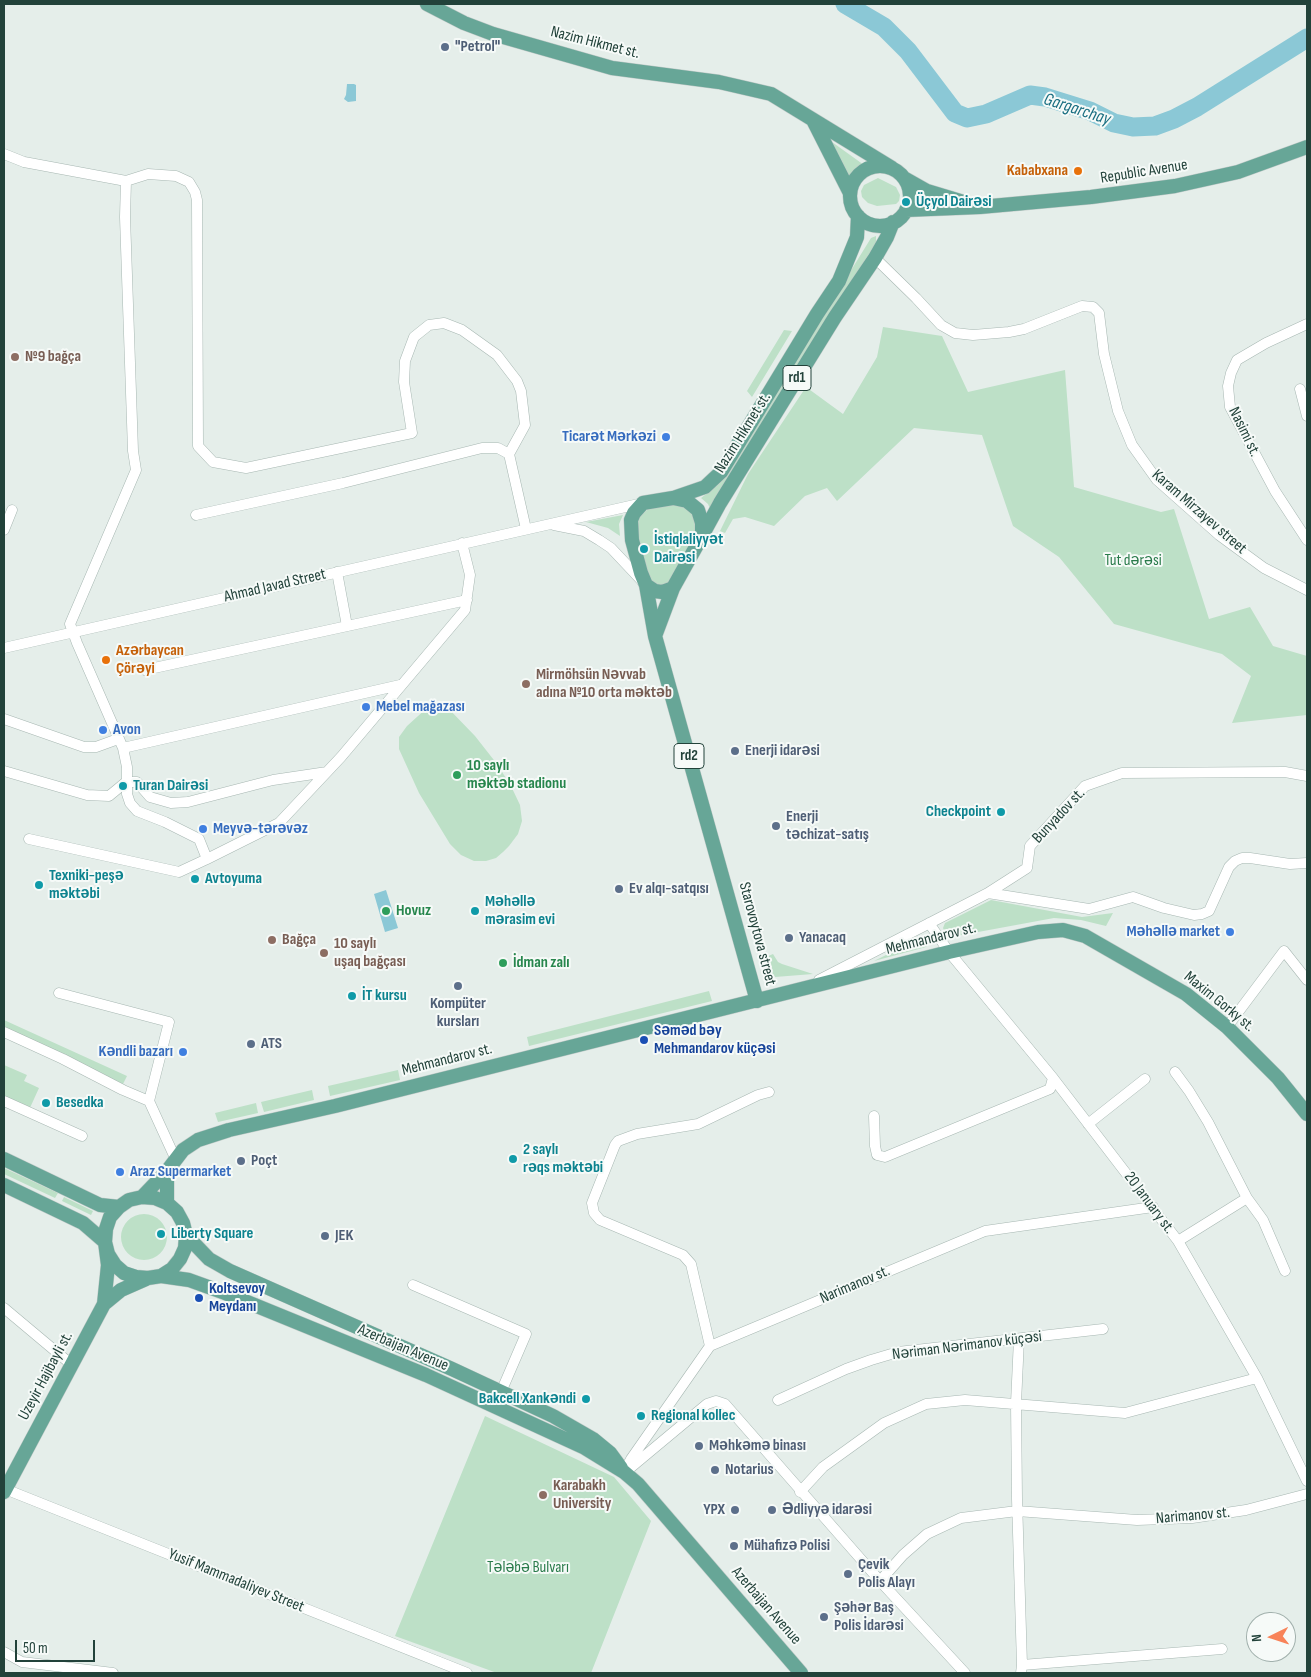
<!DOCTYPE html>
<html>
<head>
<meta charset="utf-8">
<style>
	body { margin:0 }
	#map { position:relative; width:1311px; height:1677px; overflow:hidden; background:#e5eeea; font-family:"Sofia Sans Condensed",sans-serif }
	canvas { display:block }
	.frame { position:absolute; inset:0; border:5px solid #22423a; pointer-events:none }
	.north { position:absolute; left:1246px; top:1612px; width:50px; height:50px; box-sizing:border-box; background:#f6faf8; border:1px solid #a1b0ac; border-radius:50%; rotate:266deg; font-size:14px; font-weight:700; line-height:20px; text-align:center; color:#22423a }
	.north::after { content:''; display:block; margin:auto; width:18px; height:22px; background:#f88359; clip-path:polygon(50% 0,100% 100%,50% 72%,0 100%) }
	.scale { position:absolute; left:15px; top:1640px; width:80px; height:22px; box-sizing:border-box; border:2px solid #22423a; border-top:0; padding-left:6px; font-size:15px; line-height:18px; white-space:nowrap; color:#22423a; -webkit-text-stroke:4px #f6faf8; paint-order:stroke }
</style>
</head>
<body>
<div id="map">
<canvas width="1311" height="1677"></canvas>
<div class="frame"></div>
<div class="north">N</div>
<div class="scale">50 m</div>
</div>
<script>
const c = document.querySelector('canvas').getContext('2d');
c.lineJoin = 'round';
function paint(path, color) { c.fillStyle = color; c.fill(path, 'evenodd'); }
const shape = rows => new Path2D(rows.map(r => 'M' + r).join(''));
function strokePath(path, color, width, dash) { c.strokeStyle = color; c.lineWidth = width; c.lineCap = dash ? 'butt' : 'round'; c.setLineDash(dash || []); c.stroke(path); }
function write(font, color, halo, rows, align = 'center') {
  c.font = font + ' "Sofia Sans Condensed",sans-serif'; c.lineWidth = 4; c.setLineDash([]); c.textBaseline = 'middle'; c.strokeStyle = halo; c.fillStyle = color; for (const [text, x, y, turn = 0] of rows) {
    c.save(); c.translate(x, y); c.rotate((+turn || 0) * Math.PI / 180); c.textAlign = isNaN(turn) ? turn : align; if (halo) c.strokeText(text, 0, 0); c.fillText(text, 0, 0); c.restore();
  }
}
const green = shape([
	[832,142,864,165,852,172,849,177],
	[878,178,896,187,900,195,899,201,896,204,877,206,868,203,862,197,861,191,864,185],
	[876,236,876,243,798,366,711,511,708,504,701,498,719,484,871,238],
	[883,327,942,336,968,392,1065,370,1074,487,1161,512,1174,509,1209,619,1250,607,1273,646,1307,656,1307,715,1232,723,1251,676,1222,654,1114,624,1059,557,1013,526,982,435,914,428,837,501,827,488,805,496,774,526,745,517,733,519,725,533,720,531,748,474,806,387,843,414,877,357],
	[784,330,792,331,752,397,747,391],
	[673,504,688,507,696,518,697,538,669,584,659,587,650,581,636,533,638,518,648,509],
	[623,515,619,524,620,536,608,528,586,522],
	[442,705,447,707,475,736,497,764,511,786,520,805,522,821,518,834,509,846,503,852,496,858,486,861,474,861,461,855,450,844,419,793,399,749,399,737,407,726,428,707],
	[991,900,1082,917,1113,913,1106,926,1081,920,1054,918,951,937,945,933,943,928,945,923],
	[922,937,925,937,928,941,928,944,926,947,874,961],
	[773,954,778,962,782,964,813,974,775,977,771,973,766,957],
	[709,991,712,1001,529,1046,527,1037],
	[4,1020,127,1076,123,1084,4,1030],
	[4,1065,27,1075,24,1081,39,1088,29,1110,4,1099],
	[398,1070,400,1080,330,1096,328,1086],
	[312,1090,314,1100,264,1112,261,1102],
	[256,1103,258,1113,218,1122,215,1113],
	[4,1168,58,1193,55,1198,4,1174],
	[64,1197,93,1211,91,1215,62,1201],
	'121 1237a23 23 0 1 1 46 0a23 23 0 1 1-46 0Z',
	[485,1416,614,1477,651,1521,591,1673,497,1673,395,1636]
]);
const water = shape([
	[347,84,354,84,356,85,356,101,348,102,344,99,346,95],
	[386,890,398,928,385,932,374,894]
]);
const river = shape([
	[845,4,884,27,908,51,955,113,967,118,986,114,1030,95,1045,97,1090,111,1114,123,1133,127,1155,126,1174,119,1197,107,1307,38]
]);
const minor = shape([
	[4,154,24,162,126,181],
	[875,258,916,298,941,325,955,333,973,335,1009,332,1024,329,1082,306,1093,307,1099,313,1104,354,1118,411,1132,445,1157,480,1219,535,1264,568,1307,590],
	[1307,324,1266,343,1237,360,1231,373,1228,386,1230,407,1275,491,1307,540],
	[1300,389,1307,416],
	[196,515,343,483,482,448,498,448,509,454],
	[554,525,584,531,599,540,611,548,642,581],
	[4,530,12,510],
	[462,543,470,575,465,610,341,757,279,823,207,859,199,839,165,822,137,811,130,803,127,794,127,767,123,748,77,643,70,624,136,470,133,451,125,217,126,181,148,174,176,176,189,182,195,192,197,200,198,446,213,462,246,468,412,433,404,382,405,361,414,337,429,325,444,323,462,330,497,355,517,381,521,391,525,425,509,454,526,529],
	[337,572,347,626],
	[4,648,643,503],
	[145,670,467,600],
	[4,719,84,747,96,747,118,739],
	[123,748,400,685],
	[4,771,87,795,109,796,126,782,137,782,150,797,171,803,188,802,273,780,327,772],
	[29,839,179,872,207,859],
	[988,893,1089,909,1133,897,1164,908,1194,915,1202,914,1209,911,1229,867,1235,861,1242,858,1250,858,1290,864,1307,863],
	[929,923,949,952,1053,1078,1178,1241,1257,1378,1307,1481],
	[819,980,988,893,1027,868,1030,846,1085,786,1122,773,1285,772,1307,776],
	[59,993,169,1022,149,1101,176,1160],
	[1227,1027,1284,951,1307,980],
	[4,1032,63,1059,123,1090,149,1101],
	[1175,1072,1189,1091,1208,1122,1247,1198,1263,1220,1285,1271],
	[4,1101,82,1136],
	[874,1116,875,1146,877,1155,885,1157,1050,1089,1053,1078],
	[1088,1124,1145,1079],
	[1178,1241,1247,1198],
	[413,1285,526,1334,501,1392],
	[4,1308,72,1365],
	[1019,1339,1016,1403,1017,1499,1022,1665],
	[710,1346,691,1264,683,1255,600,1220,594,1213,592,1203,615,1145,618,1141,637,1134,698,1124,758,1095,769,1092],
	[778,1400,846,1369,871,1360,898,1352,1103,1329],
	[629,1469,707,1404,716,1401,725,1404,880,1581,965,1673],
	[624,1472,631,1459,710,1346,985,1231,1153,1207],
	[5,1489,467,1673],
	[800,1492,823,1467,884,1423,926,1404,965,1400,1125,1413,1257,1378],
	[880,1581,903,1555,927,1534,961,1518,1017,1511,1137,1520,1192,1518,1246,1510,1307,1494],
	[4,1652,22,1662,113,1673],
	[1021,1673,1022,1665,1222,1649]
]);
const major = shape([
	[427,4,464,23,493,34,612,68,719,82,771,94,892,168],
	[813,120,850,193],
	'850 196a30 30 0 1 1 60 0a30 30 0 1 1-60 0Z',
	[904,178,927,191,970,204],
	[906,210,980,207,1091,197,1175,186,1238,172,1307,147],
	[673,498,705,487,721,472,817,314,839,281,857,237,858,216],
	[702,536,720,503,835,317,875,258,887,237,893,222],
	[646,585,655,636,757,1001],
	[655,636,673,588,702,536,702,523,698,510,687,501,673,498,643,503,634,513,631,520,632,540,641,573,646,585,655,591,662,592,673,588],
	[4,1159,100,1205,119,1207],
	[167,1171,167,1203],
	[4,1185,83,1223,105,1242],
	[142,1197,167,1171,183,1150,198,1140,229,1130,335,1106,949,952,1038,932,1063,930,1085,936,1186,994,1227,1027,1278,1078,1307,1114],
	[186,1235,209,1259,230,1271,452,1369,553,1416,593,1439,610,1453,621,1468],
	[161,1276,189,1280,225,1293,426,1375,585,1448,624,1472,638,1484,801,1673],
	[104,1304,121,1290,146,1279],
	[4,1492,104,1304,108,1265,105,1242,106,1229,110,1217,119,1207,129,1200,142,1197,155,1198,167,1203,177,1212,183,1223,186,1235,185,1248,180,1259,172,1269,161,1276,148,1278,136,1277,124,1273,115,1265,108,1254,105,1242]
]);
const markers = [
	[445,47,5,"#5c6f8a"],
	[1078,171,5,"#e8710a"],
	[906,202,5,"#0f9aa8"],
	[15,357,5,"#8d6e63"],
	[666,437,5,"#3f7fe0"],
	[644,549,5,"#0f9aa8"],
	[106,660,5,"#e8710a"],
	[526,684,5,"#8d6e63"],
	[366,707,5,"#3f7fe0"],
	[103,730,5,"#3f7fe0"],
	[735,751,5,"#5c6f8a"],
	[457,775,5,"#2e9e5b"],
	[123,786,5,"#0f9aa8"],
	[1001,812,5,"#0f9aa8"],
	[776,826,5,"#5c6f8a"],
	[203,829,5,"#3f7fe0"],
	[195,879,5,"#0f9aa8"],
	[39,885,5,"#0f9aa8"],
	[619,889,5,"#5c6f8a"],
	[386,911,5,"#2e9e5b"],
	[475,911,5,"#0f9aa8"],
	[1230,932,5,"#3f7fe0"],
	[789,938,5,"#5c6f8a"],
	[272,940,5,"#8d6e63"],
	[324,953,5,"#8d6e63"],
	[503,963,5,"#2e9e5b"],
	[458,986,5,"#5c6f8a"],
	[352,996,5,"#0f9aa8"],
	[644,1040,5,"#1a4fb4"],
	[251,1044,5,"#5c6f8a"],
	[183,1052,5,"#3f7fe0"],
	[46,1103,5,"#0f9aa8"],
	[513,1159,5,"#0f9aa8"],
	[241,1161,5,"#5c6f8a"],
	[120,1172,5,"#3f7fe0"],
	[161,1234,5,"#0f9aa8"],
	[325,1236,5,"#5c6f8a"],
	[199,1298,5,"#1a4fb4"],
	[586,1399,5,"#0f9aa8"],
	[641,1416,5,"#0f9aa8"],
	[699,1446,5,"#5c6f8a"],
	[715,1470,5,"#5c6f8a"],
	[543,1495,5,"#8d6e63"],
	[735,1510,5,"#5c6f8a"],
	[772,1510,5,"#5c6f8a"],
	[734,1546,5,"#5c6f8a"],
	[848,1574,5,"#5c6f8a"],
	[824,1617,5,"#5c6f8a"]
];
const shields = [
	[797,378,28],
	[689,756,30]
];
const shieldNames = [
	["rd1",797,378],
	["rd2",689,756]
];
const streetNames = [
	["Nazim Hikmet st.",595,43,14],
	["Republic Avenue",1144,172,-9],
	["Nasimi st.",1244,432,64],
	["Nazim Hikmet st.",743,433,-58],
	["Karam Mirzayev street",1199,512,41],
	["Ahmad Javad Street",275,586,-13],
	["Bunyadov st.",1059,816,-47],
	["Starovoytova street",757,934,75],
	["Mehmandarov st.",931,939,-14],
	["Maxim Gorky st.",1219,1002,39],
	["Mehmandarov st.",447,1060,-14],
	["20 January st.",1149,1203,53],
	["Narimanov st.",855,1285,-23],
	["Nəriman Nərimanov küçəsi",967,1346,-7],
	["Azerbaijan Avenue",403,1348,23],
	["Uzeyir Hajibayli st.",46,1376,-62],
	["Narimanov st.",1193,1516,-5],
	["Yusif Mammadaliyev Street",236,1581,22],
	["Azerbaijan Avenue",766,1606,49]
];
const serviceNames = [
	["\"Petrol\"",455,47],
	["Enerji idarəsi",745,751],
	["Enerji",786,817],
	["təchizat-satış",786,835],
	["Ev alqı-satqısı",629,889],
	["Yanacaq",799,938],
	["Kompüter",458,1004,"center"],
	["kursları",458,1022,"center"],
	["ATS",261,1044],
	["Poçt",251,1161],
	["JEK",335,1236],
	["Məhkəmə binası",709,1446],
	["Notarius",725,1470],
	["YPX",725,1510,"right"],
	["Ədliyyə idarəsi",782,1510],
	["Mühafizə Polisi",744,1546],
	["Çevik",858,1565],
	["Polis Alayı",858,1583],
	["Şəhər Baş",834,1608],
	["Polis İdarəsi",834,1626]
];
const foodNames = [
	["Kababxana",1068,171],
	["Azərbaycan",116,651,"left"],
	["Çörəyi",116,669,"left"]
];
const cultureNames = [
	["Üçyol Dairəsi",916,202],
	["İstiqlaliyyət",654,540],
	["Dairəsi",654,558],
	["Turan Dairəsi",133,786],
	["Checkpoint",991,812,"right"],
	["Texniki-peşə",49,876],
	["məktəbi",49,894],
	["Avtoyuma",205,879],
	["Məhəllə",485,902],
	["mərasim evi",485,920],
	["İT kursu",362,996],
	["Besedka",56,1103],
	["2 saylı",523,1150],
	["rəqs məktəbi",523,1168],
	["Liberty Square",171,1234],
	["Bakcell Xankəndi",576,1399,"right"],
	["Regional kollec",651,1416]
];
const educationNames = [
	["№9 bağça",25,357],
	["Mirmöhsün Nəvvab",536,675],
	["adına №10 orta məktəb",536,693],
	["Bağça",282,940],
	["10 saylı",334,944],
	["uşaq bağçası",334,962],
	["Karabakh",553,1486],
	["University",553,1504]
];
const shopNames = [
	["Ticarət Mərkəzi",656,437,"right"],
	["Mebel mağazası",376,707],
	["Avon",113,730],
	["Meyvə-tərəvəz",213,829],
	["Məhəllə market",1220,932,"right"],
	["Kəndli bazarı",173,1052,"right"],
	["Araz Supermarket",130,1172]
];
const parkNames = [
	["Tut dərəsi",1133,561],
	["Tələbə Bulvarı",528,1568]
];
const leisureNames = [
	["10 saylı",467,766],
	["məktəb stadionu",467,784],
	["Hovuz",396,911],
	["İdman zalı",513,963]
];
const transitNames = [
	["Səməd bəy",654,1031],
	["Mehmandarov küçəsi",654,1049],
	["Koltsevoy",209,1289],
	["Meydanı",209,1307]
];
const waterNames = [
	["Gargarchay",1077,110,18]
];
paint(green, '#bde0c7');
paint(water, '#8bc8d6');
strokePath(river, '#8bc8d6', 19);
strokePath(minor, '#a7b7b2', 11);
strokePath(major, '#c1cac8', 15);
strokePath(minor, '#fff', 10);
strokePath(major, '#67a697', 14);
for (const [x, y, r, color] of markers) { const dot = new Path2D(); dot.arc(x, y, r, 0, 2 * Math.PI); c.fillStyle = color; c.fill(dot); strokePath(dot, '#f6faf8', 2); }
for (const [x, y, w] of shields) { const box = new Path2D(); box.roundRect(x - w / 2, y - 12.5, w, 25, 4); c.fillStyle = '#f6faf8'; c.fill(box); strokePath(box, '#22423a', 1); }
write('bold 15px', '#22423a', null, shieldNames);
write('16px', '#22423a', '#f6faf8', streetNames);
write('bold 16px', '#4e5e75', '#f6faf8', serviceNames, 'left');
write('bold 16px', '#c56008', '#f6faf8', foodNames, 'right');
write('bold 16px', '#0d838f', '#f6faf8', cultureNames, 'left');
write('bold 16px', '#785e54', '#f6faf8', educationNames, 'left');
write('bold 16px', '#366cbe', '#f6faf8', shopNames, 'left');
write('16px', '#2a7b4b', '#f6faf8', parkNames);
write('bold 16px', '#27864d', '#f6faf8', leisureNames, 'left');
write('bold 16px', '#164399', '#f6faf8', transitNames, 'left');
write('italic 18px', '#196e81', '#f6faf8', waterNames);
</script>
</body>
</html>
